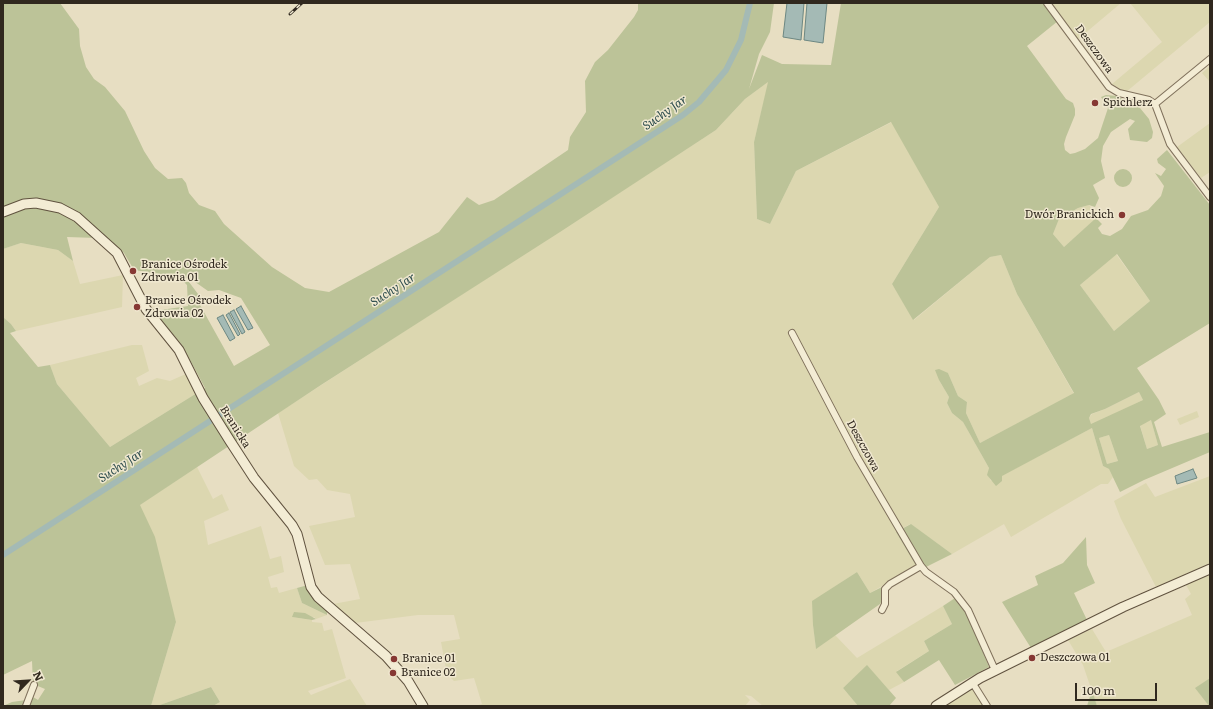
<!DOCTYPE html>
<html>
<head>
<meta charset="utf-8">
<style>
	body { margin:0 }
	#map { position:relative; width:1213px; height:709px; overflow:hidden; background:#e7dec2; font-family:Literata,serif }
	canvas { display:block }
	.frame { position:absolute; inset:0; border:4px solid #30281e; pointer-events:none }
	.north { position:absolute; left:8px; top:661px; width:40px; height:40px; -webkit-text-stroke:3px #f0e8d0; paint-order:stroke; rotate:65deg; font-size:11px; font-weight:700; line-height:16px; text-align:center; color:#30281e }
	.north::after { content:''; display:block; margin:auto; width:14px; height:18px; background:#30281e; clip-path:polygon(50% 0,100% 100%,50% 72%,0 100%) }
	.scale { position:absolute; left:1075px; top:683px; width:82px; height:18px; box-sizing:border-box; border:2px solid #30281e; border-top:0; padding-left:5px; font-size:12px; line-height:14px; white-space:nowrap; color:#30281e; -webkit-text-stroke:3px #f0e8d0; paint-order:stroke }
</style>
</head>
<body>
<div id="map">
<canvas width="1213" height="709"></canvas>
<div class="frame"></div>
<div class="north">N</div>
<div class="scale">100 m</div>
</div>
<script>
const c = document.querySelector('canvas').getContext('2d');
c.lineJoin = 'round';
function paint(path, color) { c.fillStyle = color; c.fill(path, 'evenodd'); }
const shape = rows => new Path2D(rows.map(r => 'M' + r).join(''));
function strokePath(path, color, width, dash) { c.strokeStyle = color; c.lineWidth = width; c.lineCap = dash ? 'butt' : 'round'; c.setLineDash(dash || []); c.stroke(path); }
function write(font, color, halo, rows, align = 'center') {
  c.font = font + ' Literata,serif'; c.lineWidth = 3; c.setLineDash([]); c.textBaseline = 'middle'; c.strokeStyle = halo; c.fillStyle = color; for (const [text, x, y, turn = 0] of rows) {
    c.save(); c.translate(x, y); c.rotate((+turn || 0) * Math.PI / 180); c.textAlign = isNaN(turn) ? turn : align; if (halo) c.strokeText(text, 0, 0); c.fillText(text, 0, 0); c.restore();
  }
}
const farmland = shape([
	[1051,3,1121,3,1077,40],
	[1130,3,1210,3,1210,22,1126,92,1112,84,1162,42],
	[1210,66,1210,82,1202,73],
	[769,81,754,142,757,219,770,224,796,171,892,122,939,207,892,284,914,320,990,257,1001,255,1017,294,1074,394,980,443,966,413,967,402,958,396,948,373,939,380,949,397,947,403,952,413,963,422,989,468,988,475,991,481,1092,428,1103,466,1109,469,1113,477,1108,484,1101,484,1011,537,1004,524,952,554,910,524,896,532,916,566,870,593,857,572,813,601,813,624,816,648,835,635,857,658,943,606,952,624,924,641,929,651,897,671,904,682,889,690,867,666,843,688,858,706,763,706,751,696,745,695,750,700,745,706,475,706,482,704,474,678,454,681,447,674,441,642,460,639,454,615,418,615,355,623,333,604,360,599,350,564,325,565,309,526,355,517,350,494,327,490,317,479,309,480,294,466,278,413,716,130,745,99],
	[1210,123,1210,172,1201,178,1177,147],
	[1089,205,1098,217,1064,247,1053,234,1059,219,1078,208],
	[21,243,58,250,73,261,80,284,123,275,122,307,16,331,11,324,3,317,3,249],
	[1116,254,1150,301,1114,331,1080,285],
	[132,345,142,345,149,371,136,378,139,386,157,378,170,381,188,373,197,393,110,447,57,384,50,365],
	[1139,392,1143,400,1091,425,1089,418,1092,414,1105,409],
	[1197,411,1199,417,1180,425,1177,419],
	[1151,420,1158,445,1147,449,1140,425],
	[1109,435,1118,461,1107,464,1099,438],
	[197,467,213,499,222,494,229,510,204,521,208,545,261,526,270,559,281,556,284,572,268,577,271,588,277,587,279,593,297,588,302,603,327,615,316,619,314,617,292,617,312,620,312,622,322,623,324,631,332,629,346,678,308,691,311,695,350,679,367,706,213,706,220,702,211,687,157,706,151,706,176,622,139,505],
	[1210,476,1210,563,1156,587,1121,519,1114,501,1146,483,1155,497],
	[1210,573,1210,678,1196,688,1209,706,1097,706,1083,665,1068,640,1092,629,1106,652,1192,615,1185,599,1191,594,1185,583],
	[975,685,990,706,944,706]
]);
const green = shape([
	[3,3,60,3,79,29,80,46,86,67,94,79,105,87,125,111,144,151,155,168,168,179,182,178,186,183,189,193,199,205,215,211,224,224,272,267,305,288,329,292,439,232,467,197,479,205,494,200,568,150,570,137,586,112,585,81,595,62,608,50,634,17,638,10,638,3,774,3,770,32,759,54,749,89,762,55,782,64,831,65,841,3,1044,3,1058,21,1027,46,1066,99,1073,103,1075,109,1075,115,1066,137,1064,144,1065,150,1070,154,1075,153,1085,149,1098,138,1108,108,1101,97,1106,95,1117,96,1140,108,1149,119,1153,132,1152,138,1147,142,1130,140,1128,129,1135,121,1130,119,1111,132,1103,146,1101,161,1105,178,1093,185,1099,198,1095,207,1089,205,1078,208,1059,219,1053,234,1064,247,1096,218,1102,224,1098,228,1102,234,1110,236,1122,229,1131,216,1148,210,1161,196,1164,186,1155,173,1161,176,1166,169,1158,163,1157,159,1167,150,1210,205,1210,323,1137,368,1159,400,1166,414,1154,422,1162,447,1210,432,1210,452,1144,480,1120,492,1109,469,1103,466,1092,428,1002,476,1002,481,996,486,987,475,989,468,963,422,952,413,947,403,949,397,939,380,935,370,939,369,948,373,958,396,967,402,966,413,980,443,1074,393,1017,294,1001,255,990,257,913,320,892,284,939,207,891,122,796,171,770,224,757,219,754,142,768,82,745,99,716,130,560,232,321,385,140,505,155,537,176,622,151,706,28,706,33,697,38,700,45,689,33,684,32,661,3,675,3,317,11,324,16,331,10,333,38,367,50,365,57,384,110,447,205,388,182,345,154,311,188,306,187,285,184,282,189,282,198,294,203,303,200,305,234,366,270,345,241,298,219,290,208,291,191,279,134,270,124,253,77,212,51,202,3,208],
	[1117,254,1150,301,1114,331,1080,285],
	[1139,392,1143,400,1091,424,1089,418,1091,414,1105,409],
	[1151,420,1158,445,1147,449,1140,426],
	[1109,435,1118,461,1107,464,1099,438],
	'1114 178a9 9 0 1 1 18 0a9 9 0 1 1-18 0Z',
	[25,206,54,209,70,217,97,238,67,237,73,261,58,250,21,243,3,249,3,214],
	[911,524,952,554,924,568,916,566,896,532],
	[1086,537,1087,565,1095,583,1074,593,1087,620,1031,648,1002,602,1038,585,1035,576,1063,563],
	[857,572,870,593,882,587,883,599,880,604,816,649,813,625,812,601],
	[308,585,327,610,327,615,302,603,297,588],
	[955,598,967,612,989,667,955,685,939,660,904,682,896,672,929,651,924,641,952,624,943,606],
	[294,612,305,613,316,619,312,620,292,617],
	[867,665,896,698,889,706,858,706,843,688],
	[1210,678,1210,706,1209,706,1195,688],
	[211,687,220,702,213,706,157,706],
	[1092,690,1097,706,1087,706],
	[26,700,24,706,3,706,12,702]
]);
const water = shape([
	[787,3,804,3,801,40,783,37,787,3],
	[807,3,827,3,823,43,804,40,807,3],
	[241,306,253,328,248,330,236,309,241,306],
	[234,310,245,332,242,334,230,312,234,310],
	[229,313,240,334,238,336,226,315,229,313],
	[223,315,235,338,230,341,217,318,223,315],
	[1193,469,1197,478,1177,484,1175,476,1193,469]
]);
const canal = shape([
	[3,555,683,115,699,102,726,70,741,40,750,3]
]);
const street = shape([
	[1047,3,1109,87,1119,93,1149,100,1155,104,1170,144,1210,197],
	[1155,104,1210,59],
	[792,333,857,457,921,566,926,572,954,592,968,610,995,670],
	[882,610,885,604,885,589,890,584,921,566],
	[972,682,987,706],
	[26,706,34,685]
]);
const secondary = shape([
	[3,212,24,204,36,203,60,208,77,217,117,253,146,309,179,350,203,398,230,441,254,478,292,525,297,534,311,587,318,597,386,656,408,681,423,706],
	[936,706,980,678,1123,607,1210,569]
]);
const rail = shape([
	[290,14,302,3]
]);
const markers = [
	[1095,103,4,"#863833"],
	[1122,215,4,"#863833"],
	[133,271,4,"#863833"],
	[137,307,4,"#863833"],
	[1032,658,4,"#863833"],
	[394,659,4,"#863833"],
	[393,673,4,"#863833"]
];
const streetNames = [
	["Deszczowa",1094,49,54],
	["Branicka",235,427,58],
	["Deszczowa",863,446,61]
];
const poiNames = [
	["Spichlerz",1103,103],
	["Dwór Branickich",1114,215,"right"],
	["Branice Ośrodek",141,265],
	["Zdrowia 01",141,278],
	["Branice Ośrodek",145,301],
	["Zdrowia 02",145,314],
	["Deszczowa 01",1040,658],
	["Branice 01",402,659],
	["Branice 02",401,673]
];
const waterNames = [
	["Suchy Jar",665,113,-35],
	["Suchy Jar",393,290,-33],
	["Suchy Jar",121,466,-33]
];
paint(farmland, '#dcd7b0');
paint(green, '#bcc398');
paint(water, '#a4bab5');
strokePath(water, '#6c8782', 1);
strokePath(canal, '#a4bab5', 6);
strokePath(street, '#7f705b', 8);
strokePath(secondary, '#60523f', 11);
strokePath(street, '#f3ecd4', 6);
strokePath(secondary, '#f3ecd4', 9);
strokePath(rail, '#30281e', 3);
strokePath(rail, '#f0e8d0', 1.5, [4.5]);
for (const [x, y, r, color] of markers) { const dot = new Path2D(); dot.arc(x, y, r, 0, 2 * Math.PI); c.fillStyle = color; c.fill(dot); strokePath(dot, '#f0e8d0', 1.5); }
write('11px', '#30281e', '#f0e8d0', streetNames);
write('11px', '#30281e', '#f0e8d0', poiNames, 'left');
write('italic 12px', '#2f4e4e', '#f0e8d0', waterNames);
</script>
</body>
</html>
